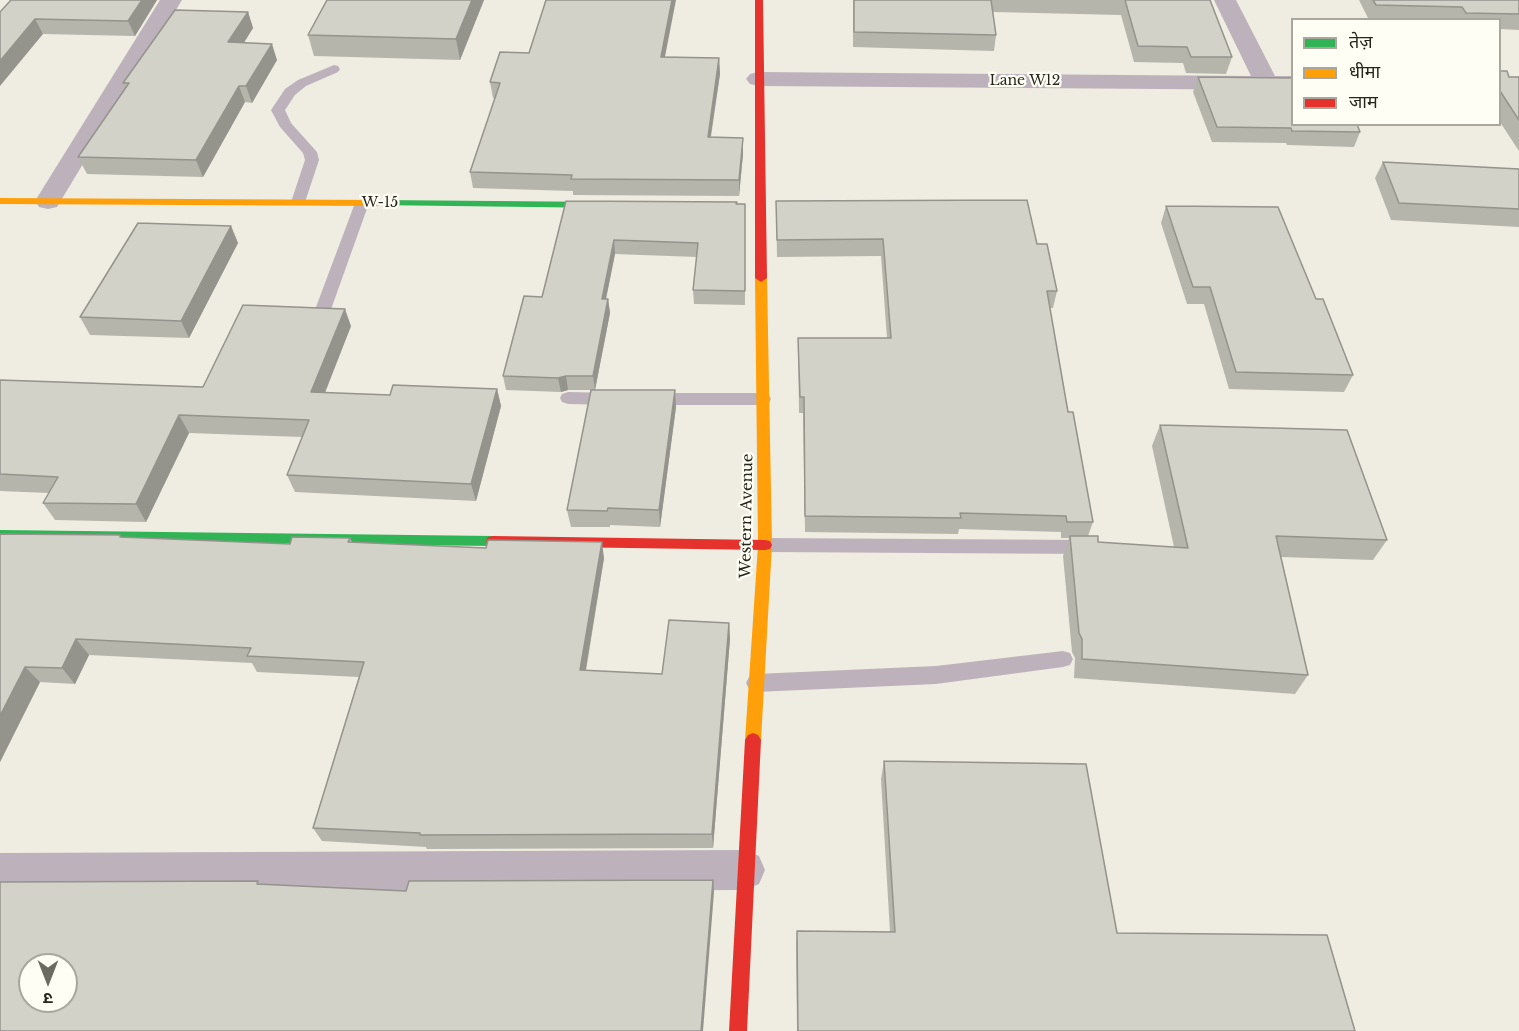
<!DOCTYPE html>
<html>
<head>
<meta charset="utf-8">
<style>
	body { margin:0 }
	#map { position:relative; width:1519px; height:1031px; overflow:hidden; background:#efede1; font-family:"Libre Baskerville","Noto Sans Devanagari",serif }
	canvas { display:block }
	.legend { position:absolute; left:1291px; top:18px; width:210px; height:108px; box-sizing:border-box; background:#fffef5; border:2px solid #a8a79e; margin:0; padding:8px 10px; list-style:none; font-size:18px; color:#26251c }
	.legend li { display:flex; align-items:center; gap:12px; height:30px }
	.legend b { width:30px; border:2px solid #a8a79e }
	.north { position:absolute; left:18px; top:953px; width:60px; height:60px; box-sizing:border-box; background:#fffef5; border:2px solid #a8a79e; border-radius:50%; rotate:180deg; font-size:16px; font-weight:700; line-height:24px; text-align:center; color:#26251c }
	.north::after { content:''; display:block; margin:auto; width:21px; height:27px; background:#6c6b61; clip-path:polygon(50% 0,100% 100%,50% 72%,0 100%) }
</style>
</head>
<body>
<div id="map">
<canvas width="1519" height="1031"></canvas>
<ul class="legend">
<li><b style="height:8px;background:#30b455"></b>तेज़</li>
<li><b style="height:8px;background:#ff9f0a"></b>धीमा</li>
<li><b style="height:8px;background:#e5322d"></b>जाम</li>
</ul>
<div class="north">उ</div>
</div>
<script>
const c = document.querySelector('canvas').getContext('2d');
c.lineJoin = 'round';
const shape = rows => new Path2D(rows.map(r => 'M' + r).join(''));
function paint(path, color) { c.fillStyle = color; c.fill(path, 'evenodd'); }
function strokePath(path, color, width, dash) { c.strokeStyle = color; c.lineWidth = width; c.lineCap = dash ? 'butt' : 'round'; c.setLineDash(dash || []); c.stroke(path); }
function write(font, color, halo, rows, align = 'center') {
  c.font = font + ' "Libre Baskerville",serif'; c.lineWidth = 4.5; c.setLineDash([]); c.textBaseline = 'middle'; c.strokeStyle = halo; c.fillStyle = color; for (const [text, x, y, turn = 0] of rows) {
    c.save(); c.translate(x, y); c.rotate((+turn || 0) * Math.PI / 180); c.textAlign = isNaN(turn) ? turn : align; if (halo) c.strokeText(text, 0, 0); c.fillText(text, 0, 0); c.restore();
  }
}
const lane = shape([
	[334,65,338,66,340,69,338,72,306,86,295,95,285,110,291,123,317,152,319,160,305,202,303,205,293,205,291,202,305,160,303,153,280,127,271,110,285,89,298,80,334,65],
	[362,199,369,203,329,315,326,319,316,319,313,315,355,203,362,199],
	[568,392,612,393,618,395,620,399,618,403,612,405,568,404,562,402,560,398,562,394,568,392],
	[651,393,763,393,769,395,771,399,769,403,763,405,651,405,645,403,643,399,645,395,651,393],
	[765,538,1091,540,1097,542,1100,547,1097,552,1091,554,765,552,759,550,756,545,759,540,765,538],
	[1063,651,1070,653,1073,659,1070,665,1063,667,936,684,756,692,749,689,746,683,749,677,756,674,936,666,1063,651]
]);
const street = shape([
	[160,0,182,0,57,207,48,209,39,207,35,201,160,0],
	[1214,0,1236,0,1275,76,1292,76,1292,90,758,86,750,84,746,79,750,74,758,72,1251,76,1214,0],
	[745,850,759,856,765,870,759,884,745,890,0,893,0,853,745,850]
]);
const fast = shape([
	[378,200,610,202,615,205,610,208,374,205,374,201,378,200],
	[0,530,493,536,498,537,500,541,498,545,493,546,0,540,0,530]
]);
const slow = shape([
	[0,198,378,200,383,203,378,206,0,204,0,198],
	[761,274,767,278,772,545,761,740,758,745,753,747,748,745,745,740,758,545,755,278,761,274]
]);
const jam = shape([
	[755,0,763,0,767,278,761,282,755,278,755,0],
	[493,536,765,540,770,541,772,545,770,549,765,550,493,546,488,545,486,541,488,537,493,536],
	[753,733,758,735,761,740,747,1031,729,1031,745,740,748,735,753,733]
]);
const wall = shape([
	[11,0,157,0,135,36,43,34],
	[327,0,484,0,460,60,314,56,308,35],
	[853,0,1210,0,1232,57,1226,74,1186,73,1183,63,1134,62,1121,15,993,12,996,35,994,51,853,47],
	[1359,0,1519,0,1519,30,1500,29,1500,20,1369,20],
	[248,12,253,28,244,43,277,60,252,103,245,102,203,177,87,174,78,157,125,89,123,83],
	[529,53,719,58,720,74,711,137,743,138,743,154,739,196,573,195,573,191,473,188,470,172,495,98,493,98,490,82],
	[1500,71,1509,77,1519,77,1519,151,1500,122],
	[1198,77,1360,132,1354,147,1287,145,1286,143,1212,142,1193,92],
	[1383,162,1519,169,1519,227,1391,220,1375,178],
	[566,201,745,204,745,305,694,304,693,290,697,257,615,254,606,299,608,299,610,313,595,390,675,390,676,407,660,527,610,525,610,527,571,527,567,510,591,390,568,390,561,392,506,390,503,376,542,297],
	[776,201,1037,244,1057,291,1053,308,1050,308,1068,412,1093,522,1088,536,1098,542,1174,547,1152,446,1160,425,1387,540,1373,560,1281,557,1308,675,1295,694,1074,678,1075,658,1072,652,1063,556,1069,538,1061,538,1061,532,959,529,958,534,805,532,803,413,799,413,798,338,887,338,881,256,777,257],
	[1166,206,1316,299,1353,375,1344,392,1229,389,1204,304,1187,304,1161,223],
	[231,226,238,243,189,338,90,335,80,317],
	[351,326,325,393,390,395,497,389,501,406,476,501,295,492,287,475,302,437,189,433,146,522,55,520,43,503,49,493,0,491,0,380,203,387],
	[0,534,122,537,290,544,350,538,352,542,604,558,586,671,662,674,729,623,730,639,713,848,427,849,426,847,322,841,313,828,359,677,257,672,252,663,89,655,75,684,40,682,0,762],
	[884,761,1117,933,1355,1031,797,1031,796,946,797,931,890,932,881,779]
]);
const shadedWall = shape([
	[142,0,157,0,135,36,128,21],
	[472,0,484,0,460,60,456,39],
	[672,0,676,0,662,72,661,57],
	[248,12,253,28,234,58,228,42],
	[35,19,43,34,0,86,0,61],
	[272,44,277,60,252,103,246,86],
	[719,58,720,74,708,153,708,137],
	[239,86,245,102,203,177,196,160],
	[743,138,743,154,739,196,739,180],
	[231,226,238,243,189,338,181,321],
	[614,240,615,254,603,313,602,299],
	[608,299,610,313,595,390,593,376],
	[345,309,351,326,318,410,311,392],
	[566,376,568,390,561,392,558,378],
	[497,389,501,406,476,501,471,484],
	[675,390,676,407,660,527,659,510],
	[179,415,189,433,146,522,136,504],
	[602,542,604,558,583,686,580,670],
	[729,623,730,639,713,848,712,834],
	[76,639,89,655,75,684,62,668],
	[25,667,40,682,0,762,0,716],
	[713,880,714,892,703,1031,701,1031]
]);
const building = shape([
	[11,0,142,0,128,21,35,19,0,61,0,12,11,0],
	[327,0,472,0,456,39,308,35,327,0],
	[546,0,672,0,661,57,719,58,708,137,743,138,739,180,571,179,572,175,470,172,500,83,490,82,500,52,529,53,546,0],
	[854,0,991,0,996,35,854,32,854,0],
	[1125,0,1210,0,1232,57,1191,57,1187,47,1138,46,1125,0],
	[1373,0,1519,0,1519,14,1466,13,1462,7,1376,5,1373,0],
	[175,10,248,12,228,42,272,44,246,86,239,86,196,160,78,157,129,83,123,83,175,10],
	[1500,71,1507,71,1509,77,1519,77,1519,120,1500,91,1500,71],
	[1198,77,1293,78,1293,124,1357,124,1360,132,1292,131,1291,128,1217,127,1198,77],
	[1383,162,1519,169,1519,209,1399,203,1383,162],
	[1027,200,1037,244,1047,244,1057,291,1047,291,1068,412,1073,412,1093,522,1067,522,1066,516,960,513,961,518,805,516,804,397,800,397,798,338,891,338,883,239,777,240,776,201,1027,200],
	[566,201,737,202,736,204,745,204,745,291,693,290,698,243,614,240,602,299,608,299,593,376,566,376,558,378,503,376,524,296,542,297,566,201],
	[1166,206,1278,207,1316,299,1323,299,1353,375,1236,372,1210,287,1193,287,1166,206],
	[138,223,231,226,181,321,80,317,138,223],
	[243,305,345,309,311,392,390,395,393,385,497,389,471,484,287,475,309,420,179,415,136,504,43,503,58,477,0,474,0,380,203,387,243,305],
	[591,390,675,390,659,510,608,508,607,511,567,510,591,390],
	[1160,425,1347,430,1387,540,1276,536,1308,675,1082,659,1082,639,1079,633,1070,536,1098,536,1098,542,1188,548,1160,425],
	[0,534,120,535,120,537,290,544,292,537,350,538,348,542,486,548,488,540,602,542,580,670,662,674,669,620,729,623,712,834,420,835,420,833,313,828,364,662,247,656,251,648,76,639,62,668,25,667,0,716,0,534],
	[884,761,1086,764,1117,933,1327,935,1355,1031,798,1031,797,931,895,932,884,761],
	[713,880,701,1031,0,1031,0,882,258,881,257,884,406,891,409,881,713,880],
	[30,965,66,965,66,1001,30,1001,30,965]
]);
const farStreetnames = [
	["Lane W12",1025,81],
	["W-15",380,203]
];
const streetNames = [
	["Western Avenue",747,516,-89]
];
paint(lane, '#bdb2bc');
paint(street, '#bdb2bc');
paint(fast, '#30b455');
paint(slow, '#ff9f0a');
paint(jam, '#e5322d');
paint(wall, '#b5b5ac');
paint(shadedWall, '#94938c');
paint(building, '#d3d2c8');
strokePath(building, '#94938c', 1.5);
write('14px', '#26251c', '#fffef5', farStreetnames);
write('15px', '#26251c', '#fffef5', streetNames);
</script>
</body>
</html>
